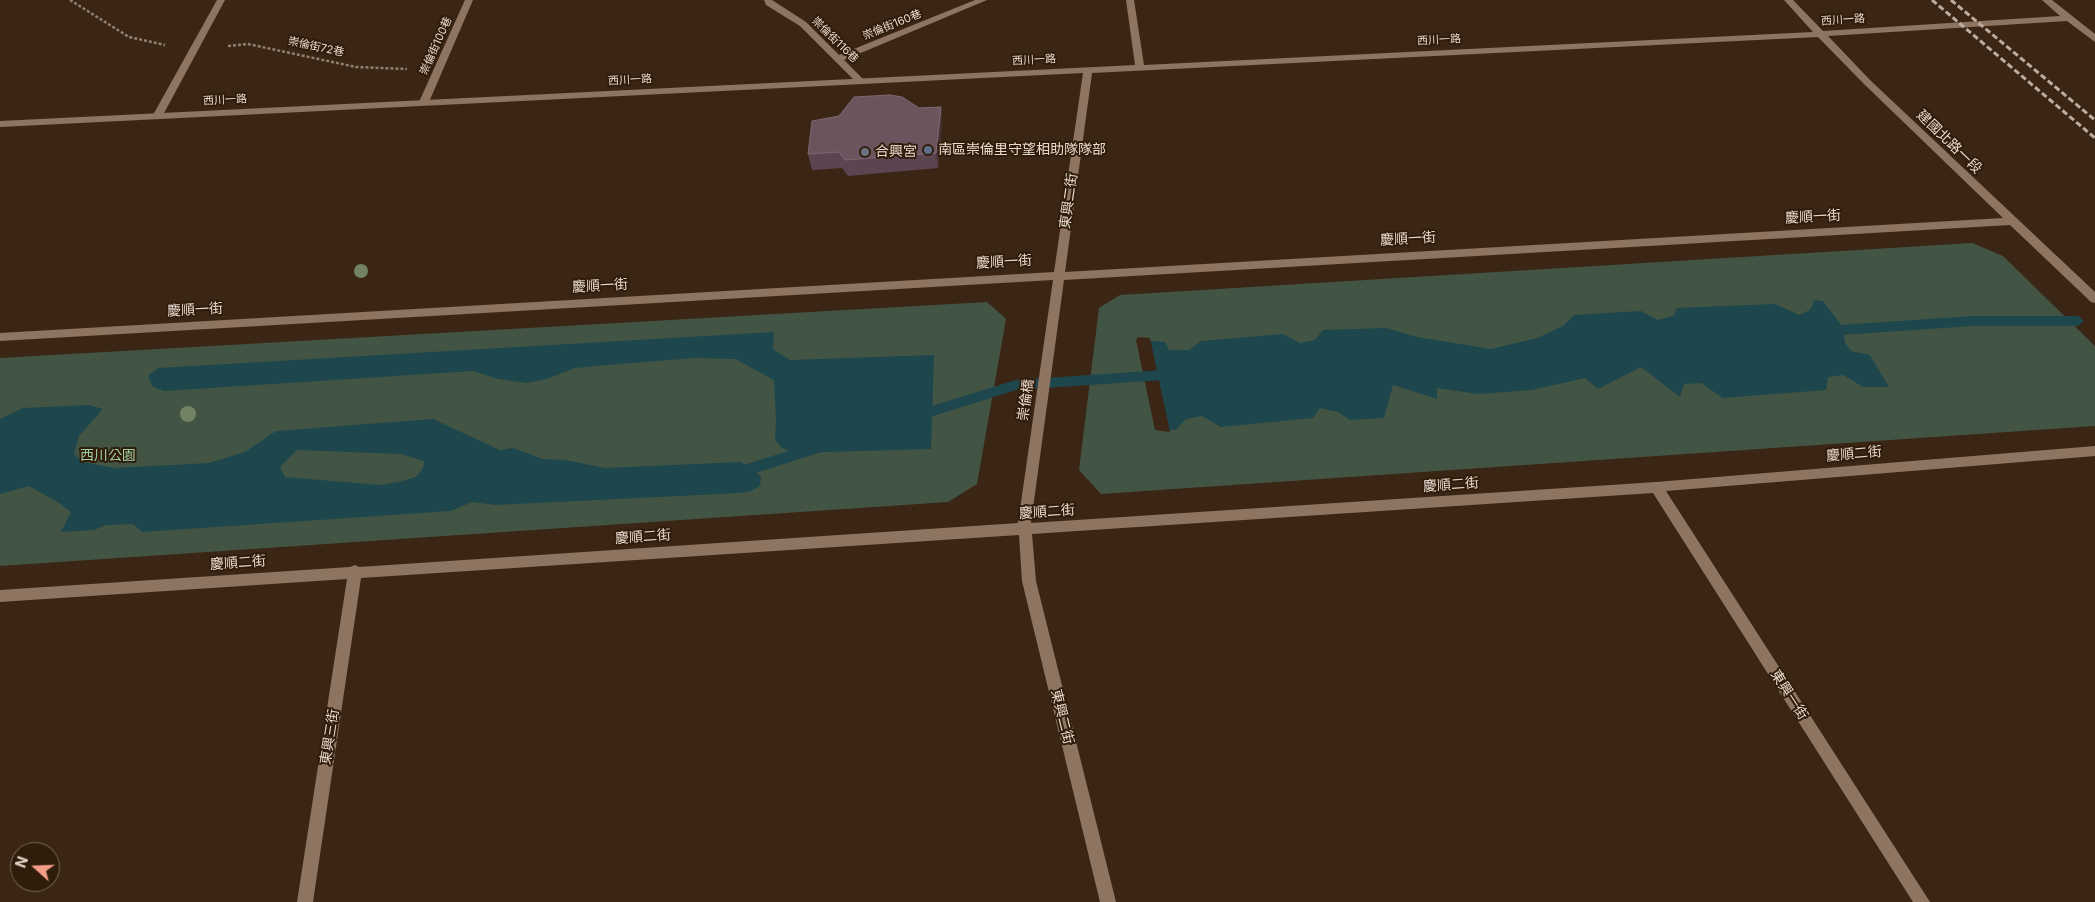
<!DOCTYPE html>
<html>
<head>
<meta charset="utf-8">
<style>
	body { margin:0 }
	#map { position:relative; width:2095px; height:902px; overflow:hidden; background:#3b2615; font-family:Inter,sans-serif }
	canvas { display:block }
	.north { position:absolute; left:10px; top:842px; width:50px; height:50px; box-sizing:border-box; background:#301c0b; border:1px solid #7a6859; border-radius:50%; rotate:290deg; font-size:14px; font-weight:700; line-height:20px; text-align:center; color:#e8dacf }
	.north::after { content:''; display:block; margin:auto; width:18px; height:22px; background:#f49e88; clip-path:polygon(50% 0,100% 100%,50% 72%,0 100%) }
</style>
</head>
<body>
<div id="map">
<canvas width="2095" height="902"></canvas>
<div class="north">N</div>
</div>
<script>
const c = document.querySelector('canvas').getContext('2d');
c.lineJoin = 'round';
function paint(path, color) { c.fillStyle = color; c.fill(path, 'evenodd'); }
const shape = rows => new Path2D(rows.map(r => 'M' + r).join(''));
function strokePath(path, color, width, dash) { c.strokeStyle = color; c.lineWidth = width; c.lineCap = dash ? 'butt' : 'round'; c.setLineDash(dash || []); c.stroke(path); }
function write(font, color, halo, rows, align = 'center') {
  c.font = font + ' Inter,"Noto Sans TC",sans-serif'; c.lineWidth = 4; c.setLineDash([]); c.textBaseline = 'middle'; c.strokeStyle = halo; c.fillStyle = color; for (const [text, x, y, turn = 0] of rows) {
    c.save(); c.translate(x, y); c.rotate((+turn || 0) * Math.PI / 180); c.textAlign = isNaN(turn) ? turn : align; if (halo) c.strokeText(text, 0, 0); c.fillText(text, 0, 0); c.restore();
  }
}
const green = shape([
	[1972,243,2003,256,2095,346,2095,426,1101,494,1079,470,1099,308,1120,295],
	[987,302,1006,319,977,484,948,502,0,566,0,358]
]);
const water = shape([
	[1815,300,1823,301,1843,327,1845,343,1851,351,1870,355,1889,387,1863,387,1843,375,1828,377,1826,390,1723,398,1701,383,1684,384,1680,397,1641,367,1598,389,1585,378,1532,390,1478,394,1437,388,1437,399,1393,385,1384,418,1350,420,1338,412,1320,408,1313,418,1221,427,1202,416,1186,419,1176,430,1157,429,1138,340,1165,342,1169,350,1189,350,1201,341,1283,334,1300,343,1315,340,1323,330,1386,328,1417,337,1491,349,1537,338,1563,326,1574,315,1641,311,1658,320,1673,316,1677,308,1775,304,1799,315,1810,310],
	[774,332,773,349,790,360,934,355,931,449,794,453,782,448,775,440,776,420,774,380,735,359,694,358,596,366,575,368,547,379,527,383,498,379,473,371,164,391,152,386,148,376,158,368],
	[89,405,103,409,79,436,74,454,83,462,114,468,209,463,245,452,276,431,433,419,500,450,513,448,543,459,565,460,605,468,741,462,761,476,760,486,751,491,740,493,496,505,472,502,451,511,142,532,133,524,106,525,94,530,61,532,71,512,59,503,29,486,0,494,0,419,23,408],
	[297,450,401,454,424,461,423,468,416,477,399,482,379,485,285,477,280,467]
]);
const pier = shape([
	[1138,337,1150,338,1170,432,1155,430,1136,340]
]);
const stream = shape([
	[1973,316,2078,316,2084,321,2078,326,1973,326,1825,336,1819,331,1825,326,1973,316],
	[1163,370,1170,375,1163,380,1016,390,914,422,909,421,907,417,909,413,1016,380,1163,370],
	[820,441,825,443,827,447,825,451,733,480,728,478,726,474,728,470,820,441]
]);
const path = shape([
	[70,0,129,37,165,45],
	[228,46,248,44,356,67,407,69]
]);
const lane = shape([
	[217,0,225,0,163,115,158,118,155,117,153,115,217,0],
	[465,0,473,0,429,102,427,104,421,104,419,102,465,0],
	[764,0,772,0,806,22,839,55,975,0,987,0,844,60,865,81,860,84,857,83,800,26,766,5,764,0]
]);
const street = shape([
	[1126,0,1134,0,1144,65,1813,32,1784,0,1793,0,1823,31,2060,16,2042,0,2052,0,2095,34,2095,42,2067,21,1828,36,1870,80,2095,292,2095,303,2091,302,2010,225,1064,280,1031,523,1656,482,2095,446,2095,456,1666,491,1930,902,1913,902,1653,493,1032,534,1036,581,1116,902,1100,902,1022,581,1019,535,361,578,313,902,297,902,347,579,0,602,0,590,350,567,355,565,359,567,1018,523,1053,280,0,341,0,333,1054,272,1083,73,0,127,0,121,1135,65,1126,0],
	[1818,37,1864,84,2003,218,1065,272,1092,73,1818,37]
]);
const rail = shape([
	[1932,0,2095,138],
	[1951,0,2095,120]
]);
const trees = [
	[361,271,7],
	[188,414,8]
];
const wall = shape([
	[941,107,942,123,938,168,848,176,842,168,812,170,808,154,919,108]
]);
const shadedWall = shape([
	[941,107,942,123,938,168,936,153]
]);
const building = shape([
	[890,95,902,97,919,108,941,107,936,153,845,160,839,152,808,154,812,121,839,116,854,97,890,95]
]);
const markers = [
	[928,150,5,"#5c6f8a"],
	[865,152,5,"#6b7280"]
];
const farStreetnames = [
	["西川一路",1843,20,-4],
	["崇倫街160巷",892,25,-22],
	["崇倫街116巷",835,40,44],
	["西川一路",1439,40,-3],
	["崇倫街100巷",436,46,-66],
	["崇倫街72巷",316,47,12],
	["西川一路",1034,60,-3],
	["西川一路",630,80,-3],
	["西川一路",225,100,-3]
];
const streetNames = [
	["建國北路一段",1949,142,44],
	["東興二街",1069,201,-82],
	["慶順一街",1813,217,-3],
	["慶順一街",1408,239,-3],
	["慶順一街",1004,262,-3],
	["慶順一街",600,286,-3],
	["慶順一街",195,310,-3],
	["崇倫橋",1026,400,-82],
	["慶順二街",1854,454,-5],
	["慶順二街",1451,485,-4],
	["慶順二街",1047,512,-4],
	["慶順二街",643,537,-4],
	["慶順二街",238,563,-4],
	["東興一街",1789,695,57],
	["東興二街",1062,717,76],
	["東興三街",330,737,-81]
];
const poiNames = [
	["南區崇倫里守望相助隊隊部",938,150],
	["合興宮",875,152]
];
const parkNames = [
	["西川公園",108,456]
];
paint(green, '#425544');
paint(water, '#1e464d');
paint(pier, '#3b2615');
paint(stream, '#1e464d');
strokePath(path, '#918072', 2.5, [3, 2]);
paint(lane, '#8e7562');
paint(street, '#8e7562');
strokePath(rail, '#bdada1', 3, [6, 3]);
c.fillStyle = '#728264';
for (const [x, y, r] of trees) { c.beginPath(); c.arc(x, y, r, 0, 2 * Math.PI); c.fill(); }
paint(wall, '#5c4451');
paint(shadedWall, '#493133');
paint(building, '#6c545e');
strokePath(building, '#7f6970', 1);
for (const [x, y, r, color] of markers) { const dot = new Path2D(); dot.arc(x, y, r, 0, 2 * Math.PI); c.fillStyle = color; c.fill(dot); strokePath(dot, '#301c0b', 2); }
write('11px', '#e8dacf', '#301c0b', farStreetnames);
write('14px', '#e8dacf', '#301c0b', streetNames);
write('14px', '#e8dacf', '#301c0b', poiNames, 'left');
write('14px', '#9fcea4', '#301c0b', parkNames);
</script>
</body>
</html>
